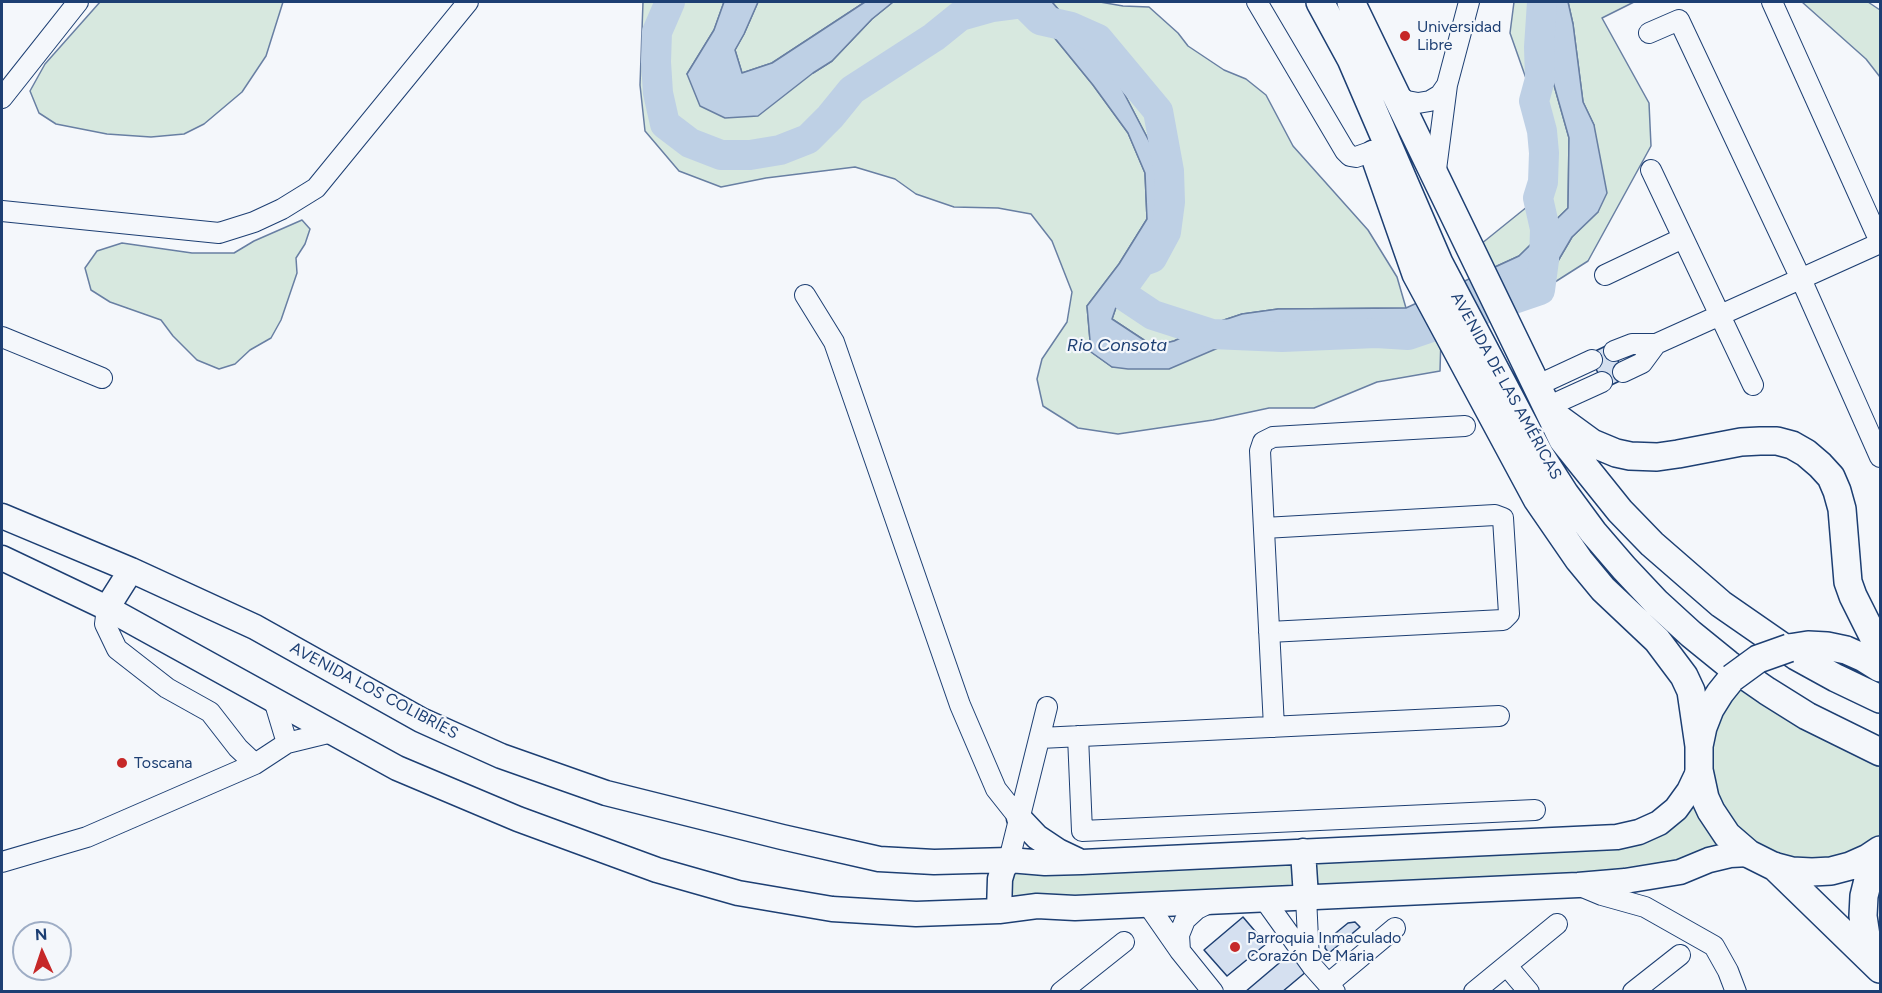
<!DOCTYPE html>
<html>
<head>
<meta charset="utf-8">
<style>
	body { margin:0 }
	#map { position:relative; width:1882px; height:993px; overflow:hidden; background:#f4f7fb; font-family:Figtree,sans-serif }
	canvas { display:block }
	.frame { position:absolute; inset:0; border:3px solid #1d3f73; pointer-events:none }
	.north { position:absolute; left:12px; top:921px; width:60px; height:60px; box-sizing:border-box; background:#f4f7fb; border:2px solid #9eadc5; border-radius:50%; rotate:357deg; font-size:16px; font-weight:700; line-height:24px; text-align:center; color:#1d3f73 }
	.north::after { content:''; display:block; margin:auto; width:21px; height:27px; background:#c62828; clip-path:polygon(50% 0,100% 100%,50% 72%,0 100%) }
</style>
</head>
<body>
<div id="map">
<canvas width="1882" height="993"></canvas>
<div class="frame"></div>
<div class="north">N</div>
</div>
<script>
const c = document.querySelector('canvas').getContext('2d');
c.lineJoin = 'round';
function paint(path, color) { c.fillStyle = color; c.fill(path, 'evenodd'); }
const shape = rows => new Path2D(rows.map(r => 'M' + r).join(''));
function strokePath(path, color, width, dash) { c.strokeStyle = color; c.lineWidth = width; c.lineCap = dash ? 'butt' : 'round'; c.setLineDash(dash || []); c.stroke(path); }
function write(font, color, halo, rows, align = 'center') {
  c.font = font + ' Figtree,sans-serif'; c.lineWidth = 4.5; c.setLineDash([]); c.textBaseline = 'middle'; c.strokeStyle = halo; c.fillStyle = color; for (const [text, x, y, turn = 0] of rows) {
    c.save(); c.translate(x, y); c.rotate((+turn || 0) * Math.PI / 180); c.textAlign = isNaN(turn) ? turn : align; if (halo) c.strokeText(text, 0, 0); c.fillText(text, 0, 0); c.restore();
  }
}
const green = shape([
	[100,2,283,2,266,56,242,92,204,124,184,134,151,137,107,134,56,124,39,113,30,91,45,64,100,2],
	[643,2,724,2,714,30,687,74,813,73,832,61,872,19,893,2,1021,2,1040,20,1093,85,1128,133,1145,173,1147,219,1119,264,1087,306,1091,352,1112,367,1271,329,1365,322,1429,324,1441,337,1440,371,1377,382,1314,408,1269,408,1213,420,1118,434,1078,428,1043,406,1037,379,1042,359,1067,322,1072,292,1052,241,1031,214,998,208,954,207,916,194,895,179,855,167,766,178,721,187,679,171,645,131,640,85,643,2],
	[758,2,865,2,772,63,742,73,735,50,744,34,758,2],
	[1052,2,1100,2,1123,6,1149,7,1178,33,1188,46,1224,70,1246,79,1266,95,1293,146,1368,230,1397,277,1406,308,1278,309,1242,314,1206,326,1174,341,1153,346,1112,319,1123,287,1152,258,1166,232,1170,202,1160,162,1115,76,1052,2],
	[1514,2,1544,2,1547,48,1552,78,1569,138,1568,208,1519,256,1486,271,1476,248,1538,198,1544,153,1534,101,1510,33,1514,2],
	[1568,2,1634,2,1602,18,1649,103,1651,146,1588,261,1503,315,1495,298,1524,285,1555,266,1572,237,1598,212,1594,125,1583,102,1573,24,1568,2],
	[1802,2,1868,2,1880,10,1880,77,1866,59,1802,2],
	[302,220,310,229,305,244,296,258,297,273,281,320,271,338,250,350,235,364,219,369,197,360,173,336,161,320,110,302,91,290,85,268,97,251,122,243,192,253,234,253,254,241,302,220],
	[1732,678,1880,762,1880,850,1850,866,1749,854,1680,872,999,911,1003,869,1617,837,1676,809,1732,678]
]);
const water = shape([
	[724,2,758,2,744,34,735,50,742,73,772,63,865,2,893,2,872,19,832,61,813,73,758,116,725,118,700,106,687,74,714,30,724,2],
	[1021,2,1052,2,1115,76,1160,162,1170,202,1166,232,1152,258,1123,287,1112,319,1153,346,1174,341,1206,326,1242,314,1278,309,1406,308,1519,256,1568,208,1569,138,1552,78,1547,48,1544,2,1568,2,1573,24,1583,102,1594,125,1607,193,1598,212,1572,237,1555,266,1524,285,1436,324,1365,322,1271,329,1246,336,1169,369,1128,369,1112,367,1091,352,1087,306,1119,264,1147,219,1145,173,1128,133,1093,85,1040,20,1021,2]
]);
const river = shape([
	[670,2,657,32,656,62,658,93,665,124,690,143,721,155,750,155,780,150,808,139,830,117,852,90,934,37,960,16,992,7,1023,3,1040,20,1071,27,1098,39,1158,111,1169,171,1170,202,1166,232,1152,258,1141,262,1123,287,1126,297,1153,315,1212,334,1282,337,1376,333,1408,335,1540,290,1544,260,1545,229,1538,198,1543,182,1544,153,1542,131,1534,101,1540,79,1539,47,1542,2]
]);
const building = shape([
	[1610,344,1626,378,1605,388,1589,354,1610,344],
	[1243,917,1266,944,1227,976,1204,950,1243,917],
	[1355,922,1360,927,1329,953,1325,948,1326,941,1348,923,1355,922],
	[1291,953,1307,971,1282,992,1245,992,1291,953]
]);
const minor = shape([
	[1257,2,1345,151,1350,156,1356,157,1373,151],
	[1772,2,1880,242],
	[1649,33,1679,20,1801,279,1880,457],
	[1397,95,1407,101,1418,103,1430,101,1440,95,1447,85],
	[2,98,78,2],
	[1651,170,1753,385],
	[1435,177,1447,85,1469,2],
	[2,211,219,233,254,222,282,209,316,188,468,2],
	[1605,275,1683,238],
	[805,295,834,342,960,705,996,789,1019,818],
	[2,337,102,378],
	[1614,351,1632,344,1656,344,1880,243],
	[1623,372,1642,363,1656,344],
	[1536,386,1592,360],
	[1547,407,1602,382],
	[1264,528,1495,515,1503,518,1509,614,1503,620,1269,632],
	[107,608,105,624,117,649,167,688,210,712,238,748,255,764],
	[274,700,287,743],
	[1274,727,1260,451,1263,442,1273,437,1465,426],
	[1078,736,1082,831,1535,810],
	[1040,738,1499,716],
	[1009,860,1047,707],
	[2,862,87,837,255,764,287,743,332,732],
	[1578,885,1602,895,1645,907,1714,946,1728,971,1736,992],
	[1306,897,1309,960],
	[1264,899,1312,966,1335,992],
	[1148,905,1180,951,1213,992],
	[1180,951,1179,935,1185,920,1197,909,1211,902],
	[1507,966,1529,992],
	[1328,984,1395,928],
	[1061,992,1124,942],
	[1474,992,1557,924],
	[1633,992,1680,955]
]);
const major = shape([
	[2,516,131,570,255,627,421,720,501,756,606,793,782,837,879,859,934,862,1009,860,1045,863,1082,862,1617,837,1639,832,1659,823,1676,809,1689,791,1699,770],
	[2,558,107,608,397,768,518,819,657,870,738,893,832,909,916,914,999,911,1037,906,1075,908,1578,885,1625,881,1680,872,1709,860,1730,855,1749,854],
	[107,608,131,570],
	[1019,818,1037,837,1058,851,1077,860],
	[1303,851,1306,897],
	[999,911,1000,879,1003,869,1009,860]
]);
const highway = shape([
	[1320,2,1351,59,1439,263,1540,455,1565,494,1593,532,1624,568,1656,602,1691,634,1728,664,1767,691,1807,716,1880,752],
	[1351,2,1563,440,1620,511,1652,544,1721,604,1796,656,1836,678,1880,699],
	[1374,154,1416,274,1537,499,1579,560,1603,589,1657,640,1684,676,1691,691,1699,746],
	[1555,416,1592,443,1616,453,1630,456,1657,457,1678,454,1741,442,1760,441,1777,441,1792,445,1806,453,1820,465,1831,477,1837,491,1842,509,1848,582,1853,596,1880,650],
	[1789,648,1808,645,1827,646,1846,650,1864,658,1880,668],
	[1732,678,1720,693,1710,709,1703,727,1699,746,1699,770,1705,798,1711,811,1727,835,1749,854,1773,866,1792,871,1812,872,1831,871,1850,866,1868,858,1880,850],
	[1774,866,1880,969],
	[1877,961,1866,936,1863,916,1864,896,1869,876,1880,854]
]);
const highwayBridge = shape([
	[1732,678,1758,659,1789,648]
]);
const markers = [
	[1405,36,6,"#c62828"],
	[122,763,6,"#c62828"],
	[1235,947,6,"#c62828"]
];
const poiNames = [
	["Universidad",1417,27],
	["Libre",1417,45],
	["Toscana",134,763],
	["Parroquia Inmaculado",1247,938],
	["Corazón De Maria",1247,956]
];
const streetNames = [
	["AVENIDA DE LAS AMÉRICAS",1506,386,61],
	["AVENIDA LOS COLIBRÍES",374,691,28]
];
const waterNames = [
	["Rio Consota",1117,346]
];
paint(green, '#d7e8df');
strokePath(green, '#687fa3', 1.5);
paint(water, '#bed0e5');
strokePath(water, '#687fa3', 1.5);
strokePath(river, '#bed0e5', 30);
paint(building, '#d5e0f0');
strokePath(building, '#1d3f73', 1.5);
strokePath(minor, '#1d3f73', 22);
strokePath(major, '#1d3f73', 27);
strokePath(highway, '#1d3f73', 30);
strokePath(minor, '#f4f7fb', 20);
strokePath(major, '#f4f7fb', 24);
strokePath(highway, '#f4f7fb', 27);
strokePath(highwayBridge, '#1d3f73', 30, []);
strokePath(highwayBridge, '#f4f7fb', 27);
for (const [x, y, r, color] of markers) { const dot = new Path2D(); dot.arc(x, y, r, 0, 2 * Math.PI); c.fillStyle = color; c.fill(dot); strokePath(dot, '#f4f7fb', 2); }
write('16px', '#1d3f73', '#f4f7fb', poiNames, 'left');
write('16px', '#1d3f73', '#f4f7fb', streetNames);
write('italic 18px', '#1d3f73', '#f4f7fb', waterNames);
</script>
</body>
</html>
